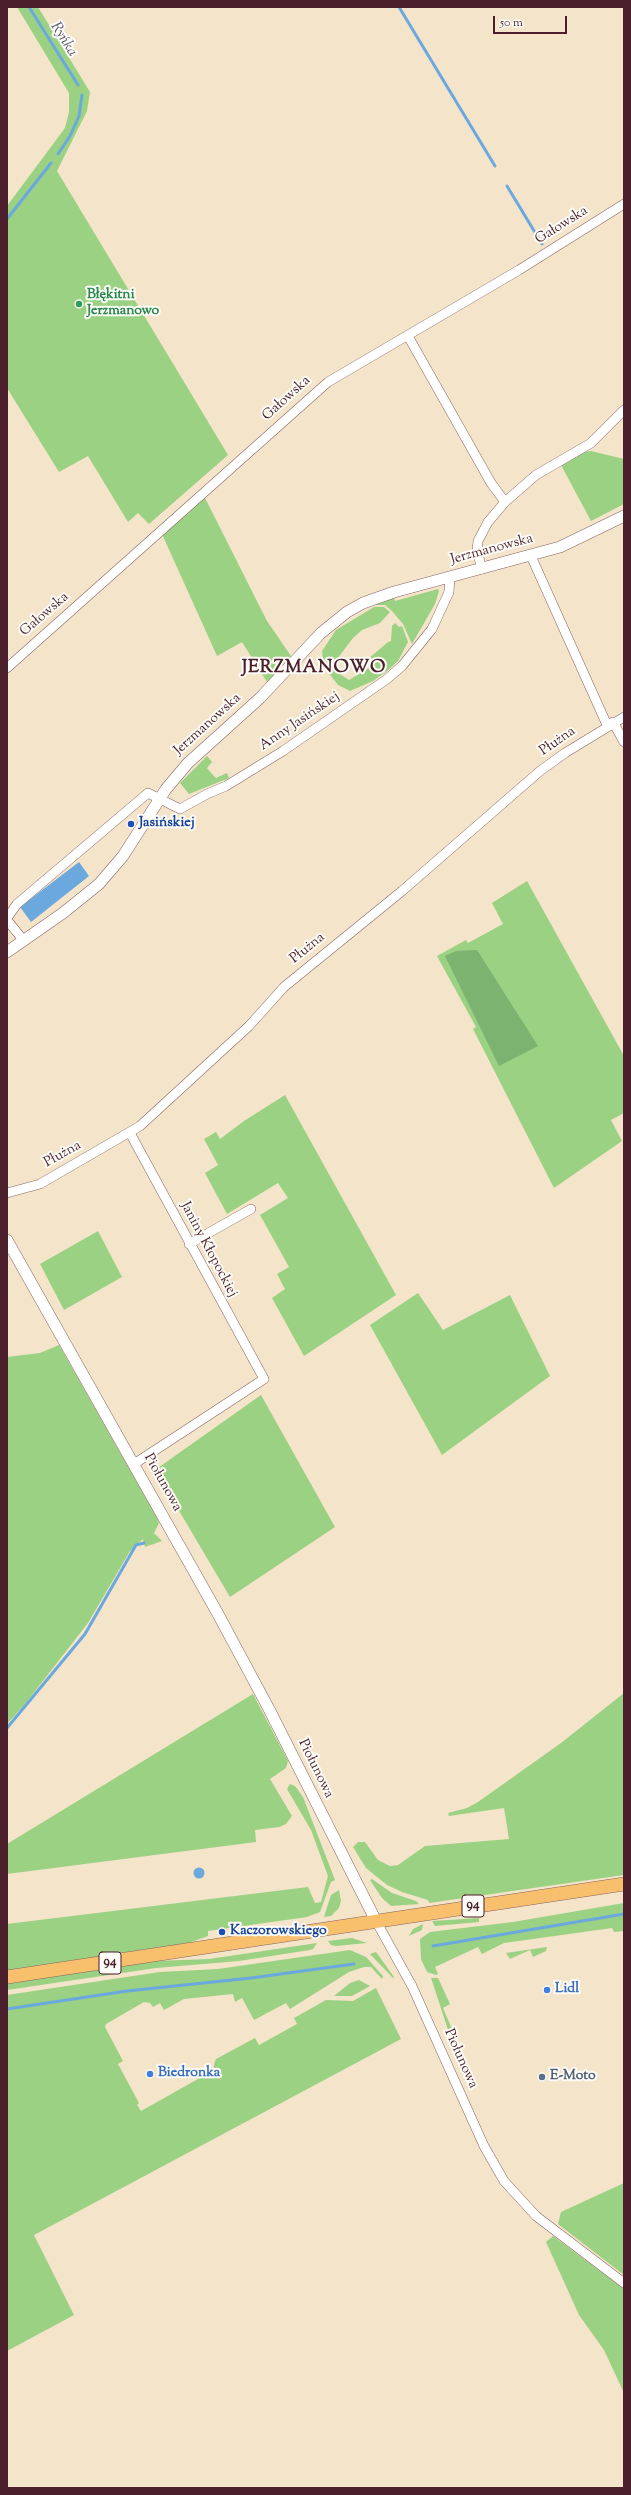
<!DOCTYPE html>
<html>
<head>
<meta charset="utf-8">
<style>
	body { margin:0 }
	#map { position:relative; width:631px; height:2495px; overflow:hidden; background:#f4e4ca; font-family:"Sorts Mill Goudy",serif }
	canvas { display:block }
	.frame { position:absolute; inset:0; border:8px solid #4a1f2b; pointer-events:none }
	.scale { position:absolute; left:493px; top:16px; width:74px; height:18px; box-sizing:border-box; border:2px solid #4a1f2b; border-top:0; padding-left:5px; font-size:12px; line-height:14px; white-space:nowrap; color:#4a1f2b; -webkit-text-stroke:3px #fdfcf7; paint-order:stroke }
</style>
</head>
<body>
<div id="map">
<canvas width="631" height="2495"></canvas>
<div class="frame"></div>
<div class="scale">50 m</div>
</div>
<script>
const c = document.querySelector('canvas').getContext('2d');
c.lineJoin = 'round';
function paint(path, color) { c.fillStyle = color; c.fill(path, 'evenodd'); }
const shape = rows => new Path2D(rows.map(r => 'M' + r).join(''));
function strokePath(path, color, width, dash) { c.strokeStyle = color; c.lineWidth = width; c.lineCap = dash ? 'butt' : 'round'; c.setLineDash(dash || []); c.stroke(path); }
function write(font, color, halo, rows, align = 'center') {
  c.font = font + ' "Sorts Mill Goudy",serif'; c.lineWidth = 4; c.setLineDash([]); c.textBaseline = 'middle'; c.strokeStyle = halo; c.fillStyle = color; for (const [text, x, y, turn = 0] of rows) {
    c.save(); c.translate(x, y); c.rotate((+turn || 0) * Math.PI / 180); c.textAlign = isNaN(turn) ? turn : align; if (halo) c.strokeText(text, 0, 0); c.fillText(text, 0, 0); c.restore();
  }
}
const green = shape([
	[17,7,38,7,90,92,87,111,57,171,228,455,149,524,138,513,128,522,88,456,59,472,7,388,7,206,65,128,69,112,69,93],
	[591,451,624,459,624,504,591,521,561,465,583,452],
	[204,496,267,621,291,656,267,682,242,642,217,656,162,534],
	[438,589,439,591,435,604,412,644,403,624,392,611,385,605,373,605,394,598,395,601],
	[374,607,384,607,390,612,380,623,362,630,353,638,334,663,337,672,349,680,372,666,367,660,388,642,391,641,392,626,395,623,399,627,402,626,408,642,398,661,387,671,373,681,350,691,338,685,324,667,322,651,336,630],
	[207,756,212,762,207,768,213,775,216,778,227,773,229,778,189,794,180,783],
	[527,881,624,1056,624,1113,611,1120,622,1141,554,1188,473,1029,476,1027,437,956,466,940,468,943,503,924,492,903],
	[285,1095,396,1295,304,1356,272,1298,285,1289,277,1274,289,1267,260,1215,288,1198,278,1183,227,1214,205,1173,218,1165,204,1139,216,1132,220,1139,244,1121],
	[98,1231,122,1277,64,1310,40,1264],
	[418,1293,443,1330,510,1295,550,1376,442,1455,370,1325],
	[59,1345,156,1516,159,1523,154,1533,162,1541,145,1547,143,1539,130,1551,88,1623,25,1704,7,1724,7,1357,40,1353],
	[261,1395,335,1527,230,1597,155,1470],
	[624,1693,624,1875,429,1903,428,1900,402,1892,387,1885,366,1868,353,1847,358,1842,365,1842,378,1860,390,1866,398,1865,425,1846,509,1839,504,1808,449,1816,448,1813,467,1808,478,1802,561,1743],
	[253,1694,288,1761,286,1768,270,1779,292,1816,286,1824,279,1827,255,1830,256,1842,7,1874,7,1844],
	[290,1784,295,1786,303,1797,335,1880,331,1882,320,1912,307,1917,208,1931,208,1936,183,1945,7,1971,7,1924,308,1887,315,1903,321,1902,328,1876,311,1830,287,1789],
	[372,1879,392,1893,416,1901,419,1904,391,1906,382,1898,370,1880],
	[339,1890,341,1901,339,1908,331,1916,324,1917,331,1895],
	[624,1903,624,1931,614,1932,612,1928,504,1943,482,1954,478,1947,435,1967,438,1974,436,1975,427,1972,421,1959,420,1939,430,1932,513,1922],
	[479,1918,479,1922,435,1926,432,1921],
	[423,1924,422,1930,409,1936,413,1929],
	[352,1938,367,1943,336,1946,331,1945,328,1941],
	[317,1943,313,1949,310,1950,239,1961,156,1968,7,1990,7,1983,155,1961,209,1959],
	[547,1947,546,1951,533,1957,530,1950,510,1959,506,1953],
	[350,1950,366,1957,383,1976,382,1979,371,1967,364,1967,349,1972,290,2009,286,2003,254,2020,242,1998,235,2002,233,1994,184,1999,164,2010,160,2003,153,2007,150,2003,144,2002,106,2024,105,2027,123,2061,118,2064,139,2103,137,2105,141,2111,214,2070,214,2064,216,2059,255,2038,259,2045,297,2024,294,2018,326,2000,353,2001,376,1988,401,2039,34,2235,74,2315,7,2351,7,1995,160,1972,218,1969],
	[376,1952,394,1977,393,1978,370,1954],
	[431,1978,438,1978,450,2004,443,2008,461,2050,455,2051],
	[359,1980,370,1986,352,1996,334,1996,350,1983],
	[624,2183,624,2275,558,2224,561,2212],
	[553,2236,624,2289,624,2393,604,2350,579,2315,546,2242]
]);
const forest = shape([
	[477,950,538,1046,499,1066,445,956,456,951]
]);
const water = shape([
	[79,862,89,876,31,922,20,907],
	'193.5 1873a5.5 5.5 0 1 1 11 0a5.5 5.5 0 1 1-11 0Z'
]);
const stream = shape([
	[29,7,78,85],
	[399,7,495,166],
	[58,154,70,136,79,116,82,95],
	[507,186,542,244],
	[7,219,51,163],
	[7,1728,85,1634,136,1545,144,1543],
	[433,1946,624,1914],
	[7,2009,127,1991,251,1978,354,1964]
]);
const minor = shape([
	[408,336,491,483,505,502],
	[531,556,607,725],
	[482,569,477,551,478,541,488,522,505,502,536,475,591,443,624,410],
	[7,668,328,382,519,270,624,204],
	[613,722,624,742],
	[7,918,17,904,148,793,180,809,207,794,226,786,283,751,387,679,402,666,432,629,449,592,450,577],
	[7,920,24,941],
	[130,1133,264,1379,134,1464],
	[7,1193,40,1184,140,1126,249,1026,284,987,402,891,540,771,565,753,624,717],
	[189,1244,251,1209],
	[376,1921,412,1986,484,2146,504,2181,536,2216,624,2283]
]);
const tertiary = shape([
	[7,952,63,913,99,884,123,856,166,789,188,763,260,698,321,633,347,612,363,603,394,592,560,547,624,516],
	[7,1240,218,1614,269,1709,376,1921]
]);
const primary = shape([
	[7,1977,624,1884]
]);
const markers = [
	[79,304,4,"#2e9e5b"],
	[131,824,4,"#1a4fb4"],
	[222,1932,4,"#1a4fb4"],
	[547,1990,4,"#3f7fe0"],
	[150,2074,4,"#3f7fe0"],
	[542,2077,4,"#5c6f8a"]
];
const shields = [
	[473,1906,22],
	[110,1963,22]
];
const shieldNames = [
	["94",473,1906],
	["94",110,1963]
];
const streetNames = [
	["Gałowska",562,226,-32],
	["Gałowska",287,399,-42],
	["Jerzmanowska",492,550,-15],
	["Gałowska",45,615,-41],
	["Anny Jasińskiej",300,722,-34],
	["Jerzmanowska",208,725,-42],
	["Płużna",558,742,-35],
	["Płużna",308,949,-39],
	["Płużna",63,1155,-29],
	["Janiny Kłopockiej",208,1250,62],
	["Piołunowa",162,1483,61],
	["Piołunowa",315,1769,64],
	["Piołunowa",460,2059,66]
];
const leisureNames = [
	["Błękitni",87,296],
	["Jerzmanowo",87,312]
];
const transitNames = [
	["Jasińskiej",139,824],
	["Kaczorowskiego",230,1932]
];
const shopNames = [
	["Lidl",555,1990],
	["Biedronka",158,2074]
];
const serviceNames = [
	["E-Moto",550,2077]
];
const waterNames = [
	["Ryńka",63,40,58]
];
const districtNames = [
	["JERZMANOWO",314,669]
];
paint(green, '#9bd182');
paint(forest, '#7cb370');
paint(water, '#6ba8dd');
strokePath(stream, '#6ba8dd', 3);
strokePath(minor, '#866463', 10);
strokePath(tertiary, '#866463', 12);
strokePath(primary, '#866463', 14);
strokePath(minor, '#fff', 9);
strokePath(tertiary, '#fff', 11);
strokePath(primary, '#f8bf6c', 13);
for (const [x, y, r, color] of markers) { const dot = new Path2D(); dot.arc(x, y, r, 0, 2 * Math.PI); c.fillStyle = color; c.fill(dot); strokePath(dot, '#fdfcf7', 1.5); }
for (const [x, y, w] of shields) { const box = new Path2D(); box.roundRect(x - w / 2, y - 11, w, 22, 3); c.fillStyle = '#fdfcf7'; c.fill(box); strokePath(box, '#4a1f2b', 1); }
write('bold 13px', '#4a1f2b', null, shieldNames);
write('14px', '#4a1f2b', '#fdfcf7', streetNames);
write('bold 14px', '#27864d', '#fdfcf7', leisureNames, 'left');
write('bold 14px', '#164399', '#fdfcf7', transitNames, 'left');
write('bold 14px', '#366cbe', '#fdfcf7', shopNames, 'left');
write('bold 14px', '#4e5e75', '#fdfcf7', serviceNames, 'left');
write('italic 15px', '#575672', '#fdfcf7', waterNames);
c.letterSpacing = '1px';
write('bold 18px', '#4a1f2b', '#fdfcf7', districtNames);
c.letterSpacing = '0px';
</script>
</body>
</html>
